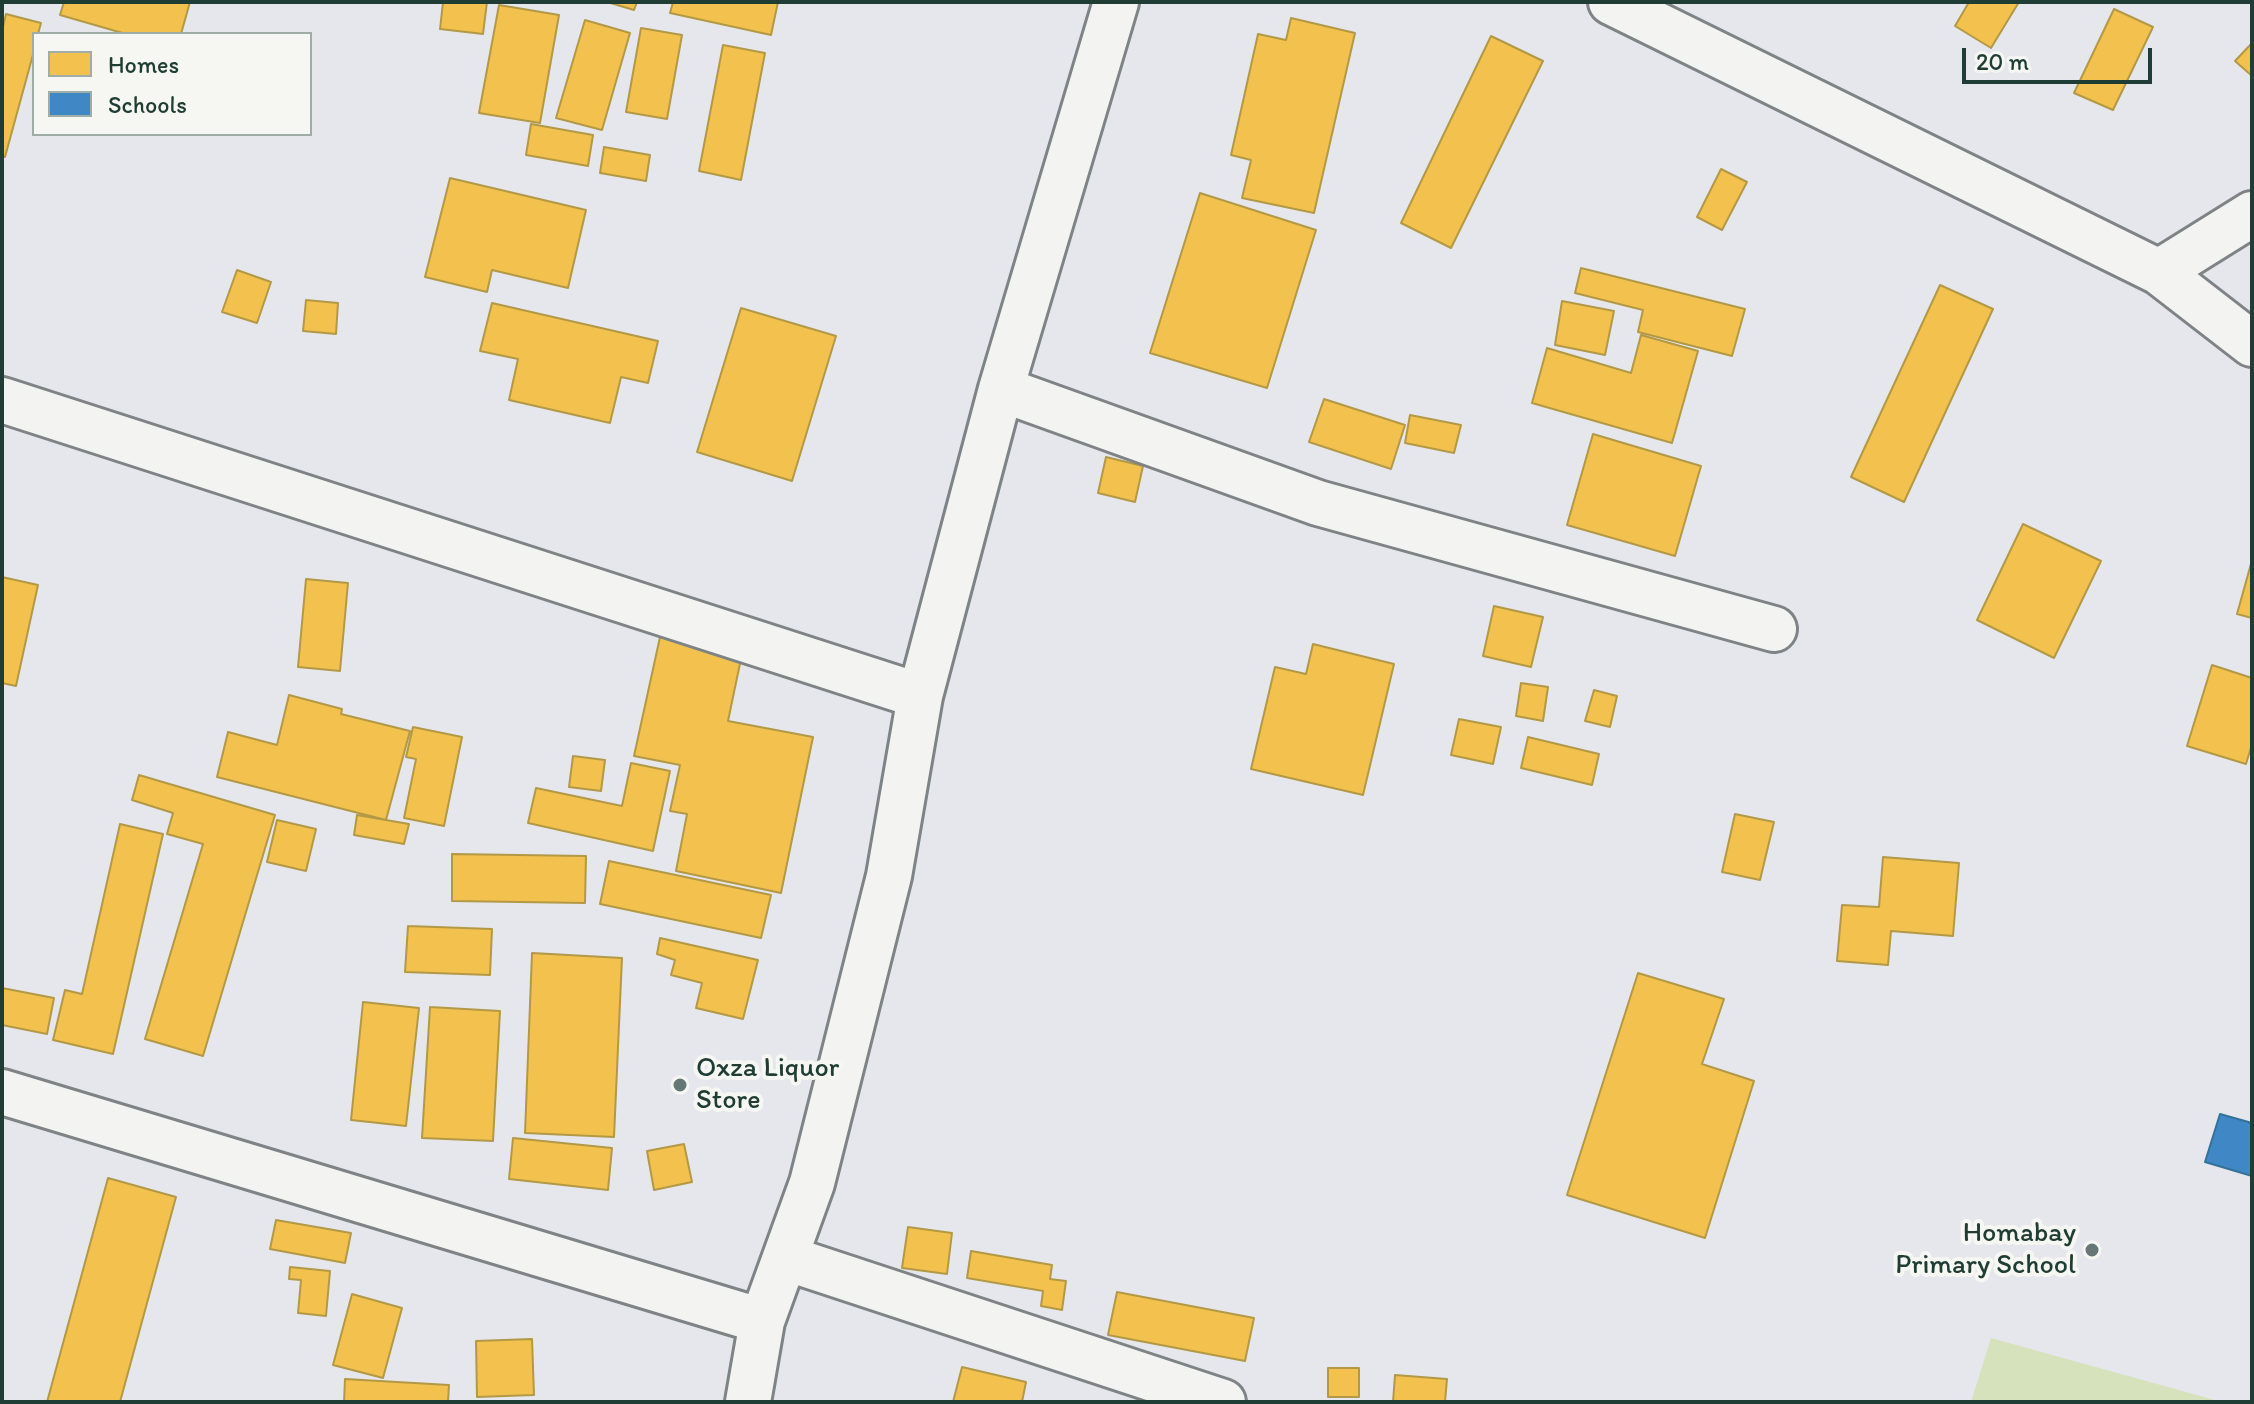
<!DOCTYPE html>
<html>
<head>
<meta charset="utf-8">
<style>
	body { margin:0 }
	#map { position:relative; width:2254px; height:1404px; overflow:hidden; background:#e6e7ed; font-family:Itim,sans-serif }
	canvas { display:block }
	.frame { position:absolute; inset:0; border:4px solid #1f3d34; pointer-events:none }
	.legend { position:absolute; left:32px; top:32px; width:280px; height:104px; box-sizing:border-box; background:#f6f6f2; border:2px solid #a0aca6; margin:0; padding:10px 14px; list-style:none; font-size:24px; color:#1f3d34 }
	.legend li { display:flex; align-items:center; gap:16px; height:40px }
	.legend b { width:40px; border:2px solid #a0aca6 }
	.scale { position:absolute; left:1962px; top:48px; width:190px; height:36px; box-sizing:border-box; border:4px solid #1f3d34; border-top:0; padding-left:10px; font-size:24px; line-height:28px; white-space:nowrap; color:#1f3d34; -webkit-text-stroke:6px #f6f6f2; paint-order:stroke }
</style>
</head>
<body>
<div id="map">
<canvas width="2254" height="1404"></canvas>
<div class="frame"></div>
<ul class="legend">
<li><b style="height:22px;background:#f2c14e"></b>Homes</li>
<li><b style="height:22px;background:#3f88c5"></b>Schools</li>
</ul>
<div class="scale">20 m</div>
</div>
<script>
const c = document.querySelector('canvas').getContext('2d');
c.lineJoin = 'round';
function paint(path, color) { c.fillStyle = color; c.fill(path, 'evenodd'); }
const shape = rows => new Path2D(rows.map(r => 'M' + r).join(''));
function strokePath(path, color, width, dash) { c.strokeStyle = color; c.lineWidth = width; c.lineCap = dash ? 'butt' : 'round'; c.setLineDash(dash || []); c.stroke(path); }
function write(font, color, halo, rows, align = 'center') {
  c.font = font + ' Itim,sans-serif'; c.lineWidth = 8; c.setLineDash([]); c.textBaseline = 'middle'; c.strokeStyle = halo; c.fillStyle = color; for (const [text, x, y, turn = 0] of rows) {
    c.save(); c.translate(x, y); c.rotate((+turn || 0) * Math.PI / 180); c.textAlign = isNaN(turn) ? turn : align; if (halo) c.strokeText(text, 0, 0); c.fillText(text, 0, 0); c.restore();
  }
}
const green = shape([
	[1991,1338,2222,1402,1971,1402]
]);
const homes = shape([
	[64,2,190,2,181,34,126,34,60,15,64,2],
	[443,2,487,2,483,34,440,29,443,2],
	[607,2,637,2,634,10,607,2],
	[673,2,778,2,771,35,670,13,673,2],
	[1969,2,2019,2,1991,48,1955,26,1969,2],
	[499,5,559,15,540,123,479,113,499,5],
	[2114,9,2153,27,2113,110,2074,93,2114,9],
	[6,14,41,23,38,34,34,34,34,51,5,157,2,156,2,31,6,14],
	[1291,18,1355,33,1314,213,1242,198,1251,160,1231,155,1258,34,1286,40,1291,18],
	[585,20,630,33,602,130,556,118,585,20],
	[641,28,682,35,667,119,626,112,641,28],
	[1491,36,1543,61,1451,248,1401,223,1491,36],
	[2252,43,2252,76,2235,61,2252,43],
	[723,45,765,53,741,180,699,171,723,45],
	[531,124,593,135,588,166,526,155,531,124],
	[604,147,650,155,646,181,600,173,604,147],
	[1721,169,1747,182,1722,230,1697,217,1721,169],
	[450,178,586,210,568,288,492,270,487,292,425,277,450,178],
	[1200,193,1316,230,1267,388,1150,353,1200,193],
	[1581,268,1745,309,1732,356,1638,332,1643,310,1575,293,1581,268],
	[237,270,271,282,257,323,222,312,237,270],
	[1940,285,1993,309,1904,502,1851,477,1940,285],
	[306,300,338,303,336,334,303,331,306,300],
	[1562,301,1614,311,1605,355,1555,345,1562,301],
	[492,303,658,341,648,383,621,377,610,423,509,400,518,359,480,351,492,303],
	[741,308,836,336,792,481,697,452,741,308],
	[1641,335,1698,351,1672,443,1532,403,1547,348,1631,373,1641,335],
	[1324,399,1405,425,1391,469,1309,442,1324,399],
	[1410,415,1461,425,1454,453,1405,443,1410,415],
	[1593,434,1701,466,1675,556,1567,525,1593,434],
	[1106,457,1143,466,1135,502,1098,493,1106,457],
	[2023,524,2101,561,2054,658,1977,620,2023,524],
	[2252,560,2252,618,2237,614,2252,560],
	[2,577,38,585,16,686,2,683,2,577],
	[306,579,348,583,340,671,298,667,306,579],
	[1494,606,1543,617,1531,667,1483,656,1494,606],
	[660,637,742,654,728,721,813,737,781,893,676,871,687,814,670,811,680,765,634,756,660,637],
	[1313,644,1394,664,1363,795,1251,769,1275,667,1306,674,1313,644],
	[2212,665,2252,678,2252,744,2246,764,2187,746,2212,665],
	[1521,683,1548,687,1543,721,1516,716,1521,683],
	[1594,690,1617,696,1610,727,1585,721,1594,690],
	[289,695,342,709,341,714,410,731,386,820,217,777,228,732,277,745,289,695],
	[1459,719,1501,727,1493,764,1451,755,1459,719],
	[413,727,462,737,444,826,404,818,416,759,406,757,413,727],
	[1528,737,1599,754,1592,785,1521,768,1528,737],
	[573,756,605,760,601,791,569,787,573,756],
	[631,763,670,771,653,851,528,823,536,788,622,806,631,763],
	[139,775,275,815,203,1056,145,1039,203,844,167,834,173,813,132,800,139,775],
	[1735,814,1774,822,1760,880,1722,872,1735,814],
	[357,815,409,824,404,844,354,835,357,815],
	[277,820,316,829,306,871,267,862,277,820],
	[120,824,163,834,113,1054,53,1040,65,990,82,994,120,824],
	[452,854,586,856,585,903,452,901,452,854],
	[1883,857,1959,863,1953,936,1891,931,1888,965,1837,961,1842,905,1879,907,1883,857],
	[609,861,771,895,761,938,600,904,609,861],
	[408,926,492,929,490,975,405,972,408,926],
	[660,938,758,960,743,1019,696,1008,702,983,671,975,675,960,657,954,660,938],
	[532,953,622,958,614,1137,525,1133,532,953],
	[1638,973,1724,999,1702,1064,1754,1081,1705,1238,1567,1195,1638,973],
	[2,988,54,998,47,1034,2,1025,2,988],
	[363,1002,419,1008,406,1126,351,1120,363,1002],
	[430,1007,500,1011,493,1141,422,1138,430,1007],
	[513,1138,612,1148,608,1190,509,1179,513,1138],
	[684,1144,692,1182,654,1190,647,1151,684,1144],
	[108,1178,176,1197,120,1402,47,1402,108,1178],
	[276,1220,351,1233,345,1263,270,1249,276,1220],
	[908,1227,952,1233,947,1274,902,1268,908,1227],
	[971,1251,1052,1265,1050,1279,1066,1281,1062,1310,1041,1306,1043,1291,967,1278,971,1251],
	[290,1267,330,1271,326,1316,298,1313,301,1280,289,1279,290,1267],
	[1117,1292,1254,1318,1245,1361,1108,1335,1117,1292],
	[352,1294,402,1308,383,1378,333,1365,352,1294],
	[532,1339,534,1395,477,1397,476,1341,532,1339],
	[962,1367,1026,1382,1022,1402,953,1402,962,1367],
	[1328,1368,1359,1368,1359,1397,1328,1397,1328,1368],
	[1395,1375,1447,1379,1445,1402,1393,1402,1395,1375],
	[345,1379,449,1385,448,1402,344,1402,345,1379]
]);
const schools = shape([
	[2220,1114,2252,1123,2252,1176,2205,1162,2220,1114]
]);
const minor = shape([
	[1611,2,2159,272,2252,344],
	[2159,272,2252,214],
	[1001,389,1318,503,1774,629],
	[2,400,920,696],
	[2,1092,762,1321],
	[786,1258,1223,1402],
	[748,1402,762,1321,812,1183,889,876,920,696,1001,389,1116,2]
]);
const markers = [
	[680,1085,8,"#657875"],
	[2092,1250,8,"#657875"]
];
const poiNames = [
	["Oxza Liquor",696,1069],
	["Store",696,1101],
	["Homabay",2076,1234,"right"],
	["Primary School",2076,1266,"right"]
];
paint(green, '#d5e2bc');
paint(homes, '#f2c14e');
strokePath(homes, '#b39946', 2);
paint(schools, '#3f88c5');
strokePath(schools, '#35729a', 2);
strokePath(minor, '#7e8485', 50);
strokePath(minor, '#f3f3f2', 44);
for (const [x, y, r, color] of markers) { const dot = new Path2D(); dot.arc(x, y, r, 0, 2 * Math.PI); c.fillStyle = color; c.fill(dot); strokePath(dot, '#f6f6f2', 3); }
write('28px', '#1f3d34', '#f6f6f2', poiNames, 'left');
</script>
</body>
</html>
